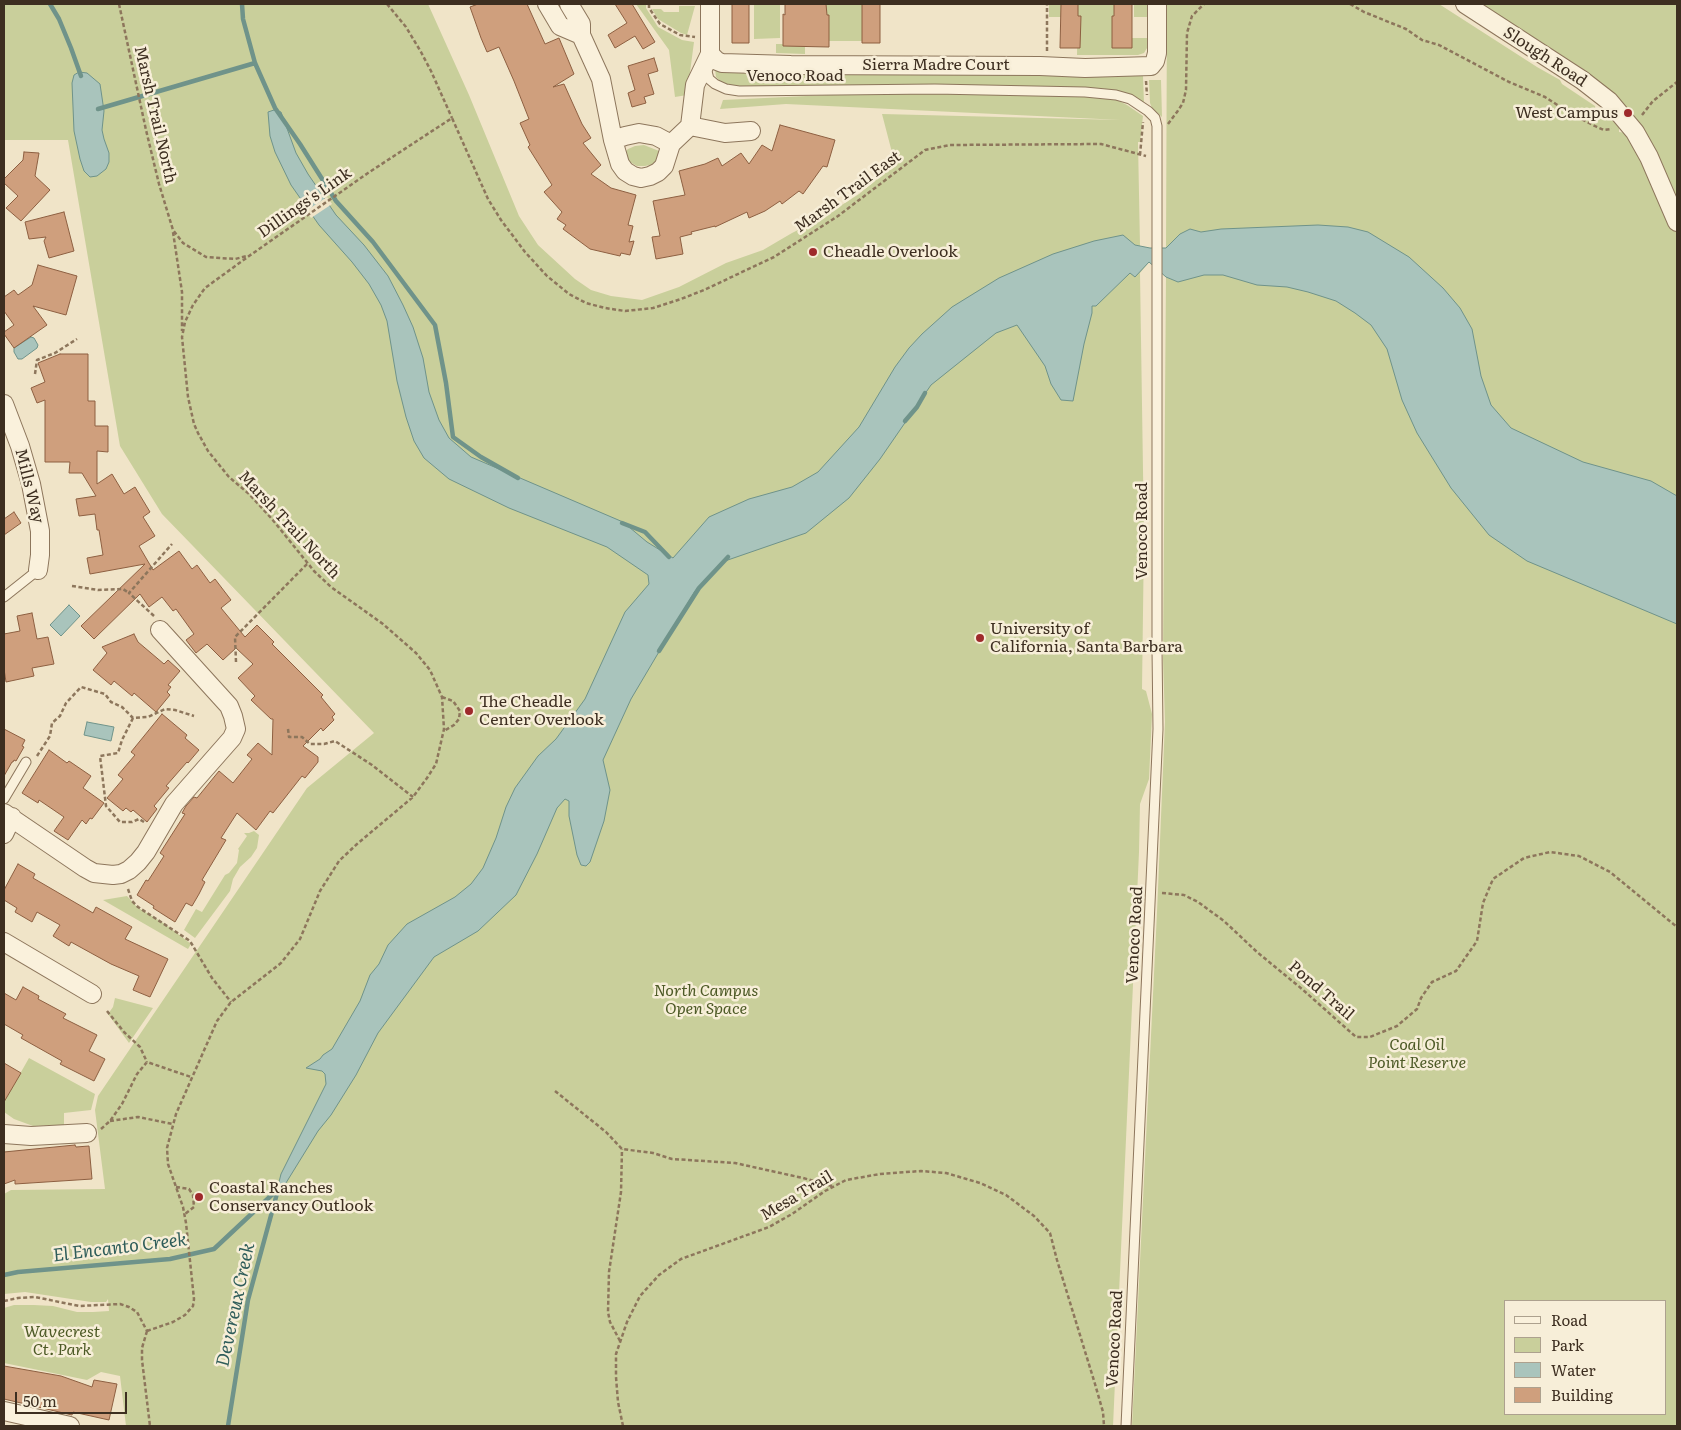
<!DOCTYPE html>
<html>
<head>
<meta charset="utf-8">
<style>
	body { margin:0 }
	#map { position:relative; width:1681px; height:1430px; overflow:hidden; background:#f0e4c8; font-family:Literata,serif }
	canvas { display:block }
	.frame { position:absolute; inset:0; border:5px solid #3d2e20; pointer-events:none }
	.legend { position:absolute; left:1504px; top:1300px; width:162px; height:115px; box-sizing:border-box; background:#f7eed8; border:1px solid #ada18e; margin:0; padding:6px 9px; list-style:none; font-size:15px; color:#3d2e20 }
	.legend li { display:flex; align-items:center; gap:10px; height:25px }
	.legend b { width:25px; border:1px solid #ada18e }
	.scale { position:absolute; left:15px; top:1392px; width:112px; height:22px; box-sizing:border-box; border:2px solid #3d2e20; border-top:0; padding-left:6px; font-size:15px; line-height:18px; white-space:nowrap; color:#3d2e20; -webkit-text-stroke:4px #f7eed8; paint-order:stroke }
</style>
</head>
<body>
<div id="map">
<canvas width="1681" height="1430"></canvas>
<div class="frame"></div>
<ul class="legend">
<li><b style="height:6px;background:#faf1dc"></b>Road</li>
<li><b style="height:14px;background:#c9cf9b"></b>Park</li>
<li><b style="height:14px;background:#a9c4bc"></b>Water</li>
<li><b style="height:14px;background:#cf9f7d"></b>Building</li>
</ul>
<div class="scale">50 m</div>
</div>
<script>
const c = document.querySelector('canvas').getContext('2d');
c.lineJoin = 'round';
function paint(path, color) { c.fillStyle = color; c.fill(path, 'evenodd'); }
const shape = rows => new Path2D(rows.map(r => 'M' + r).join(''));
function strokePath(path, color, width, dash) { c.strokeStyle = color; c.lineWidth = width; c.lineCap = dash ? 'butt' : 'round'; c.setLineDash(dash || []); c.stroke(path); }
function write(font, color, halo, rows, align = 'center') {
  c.font = font + ' Literata,serif'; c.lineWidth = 5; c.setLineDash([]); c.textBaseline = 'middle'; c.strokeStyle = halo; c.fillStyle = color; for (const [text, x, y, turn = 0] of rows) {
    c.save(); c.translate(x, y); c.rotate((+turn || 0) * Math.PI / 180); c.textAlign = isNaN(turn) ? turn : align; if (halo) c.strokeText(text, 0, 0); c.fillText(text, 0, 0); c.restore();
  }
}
const green = shape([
	[4,4,428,4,469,95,519,216,538,245,575,279,591,290,611,296,642,300,679,287,726,263,763,250,792,233,820,219,859,194,895,164,882,114,1121,120,786,104,720,109,723,100,849,94,1063,94,1099,96,1117,100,1127,105,1143,116,1140,142,1138,142,1140,246,1150,248,1166,248,1167,4,1439,4,1537,67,1560,80,1562,84,1595,106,1596,113,1603,112,1619,127,1619,132,1627,133,1642,128,1612,92,1606,90,1587,75,1587,72,1583,69,1482,4,1677,4,1677,1426,1132,1426,1157,912,1165,722,1163,658,1166,277,1149,262,1140,273,1144,536,1142,689,1146,691,1152,714,1149,779,1140,804,1139,852,1113,1426,126,1426,120,1376,101,1372,87,1380,4,1363,4,1308,14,1305,34,1305,53,1306,77,1312,93,1312,109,1311,108,1299,106,1302,91,1302,25,1292,4,1294,4,1194,11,1190,105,1189,95,1110,98,1096,307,788,374,733,162,514,120,446,68,140,4,140],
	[1505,1301,1665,1301,1665,1414,1505,1414],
	[636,4,646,4,646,8,658,27,682,40,694,42,687,95,675,97,669,50],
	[754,4,780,4,780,38,754,39],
	[825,4,863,4,863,41,825,41],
	[1049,4,1063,4,1063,17,1049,17],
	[1078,4,1115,4,1115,45,1130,38,1148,38,1147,48,1144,53,1138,55,1077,55],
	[1134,4,1147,4,1147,17,1134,17],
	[679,6,695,6,687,35,681,33,658,19,652,9,661,9,664,12,679,12],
	[776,44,805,44,805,54,776,53],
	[715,69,728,73,1143,76,1144,103,1122,93,1105,89,1075,87,962,86,741,88,730,86,721,82,716,77],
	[1149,80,1161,80,1162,117,1152,108,1150,103],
	[644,145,659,151,660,155,658,160,653,164,645,166,637,166,630,162,626,157,625,152,628,149,635,146],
	[254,831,259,835,257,848,251,857,240,867,233,879,230,891,195,938,184,930,196,909,202,912,225,875,229,873,237,863,239,850,238,849,247,836,244,833,249,833],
	[127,896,137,907,165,924,191,944,188,949,103,900],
	[115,998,153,1008,129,1043,108,1014,113,1007],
	[29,1058,95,1094,91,1110,64,1113,64,1125,33,1126,14,1119,4,1112,4,1102]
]);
const water = shape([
	[79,72,87,73,100,84,104,111,102,130,104,139,109,153,109,162,106,169,97,176,90,177,84,171,80,159,74,131,72,83,74,75,79,72],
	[274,110,281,112,296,153,308,174,336,215,364,245,388,276,403,305,413,327,423,358,429,392,439,420,449,438,471,457,623,522,647,542,673,558,709,517,749,499,792,487,818,472,859,427,895,367,909,348,922,334,952,307,999,278,1053,254,1094,241,1123,235,1135,245,1150,248,1166,248,1180,234,1190,229,1201,232,1221,229,1318,225,1348,227,1368,232,1409,257,1443,288,1460,308,1472,329,1481,376,1491,405,1511,428,1583,462,1651,481,1677,496,1677,624,1527,561,1489,535,1451,488,1417,433,1402,400,1387,349,1371,325,1355,313,1336,301,1308,292,1287,287,1257,285,1223,275,1204,275,1178,282,1166,277,1149,262,1135,277,1130,273,1096,306,1092,306,1092,313,1084,344,1073,401,1061,400,1051,384,1045,366,1017,325,996,333,931,385,880,459,849,498,806,533,722,562,695,591,631,699,603,760,610,790,604,821,590,862,586,866,581,865,577,855,569,816,569,801,565,799,557,808,537,854,516,895,478,931,434,957,378,1033,356,1075,331,1115,318,1131,281,1191,277,1190,281,1174,326,1084,325,1074,322,1071,306,1068,320,1059,323,1055,332,1049,360,1001,370,975,379,964,388,945,407,924,455,897,471,884,483,868,496,838,506,807,515,788,538,756,556,739,585,699,625,612,649,584,648,575,607,547,509,508,449,479,424,458,414,441,406,417,397,381,387,321,381,305,369,284,352,262,319,225,291,185,275,152,270,136,268,112,274,110],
	[31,337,34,338,38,345,37,348,22,359,18,359,14,352,14,348,31,337],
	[69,605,80,616,61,636,50,625,69,605],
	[87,722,114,727,111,741,84,735,87,722]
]);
const pier = shape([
	[327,197,332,204,311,218,306,211]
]);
const stream = shape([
	[50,4,59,19,71,48,81,76],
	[242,4,243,19,255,63,275,108,300,144,336,201,373,242,435,325,446,383,453,437,481,457,518,478],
	[98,109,255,63],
	[905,421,917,407,925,393],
	[622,523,645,532,669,557],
	[659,651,699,588,728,557],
	[4,1275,18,1272,170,1259,214,1249,276,1191],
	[228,1426,248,1300,279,1186]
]);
const building = shape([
	[478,4,527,4,545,44,559,38,574,74,553,87,564,84,582,124,591,138,583,143,601,165,591,174,611,188,636,195,628,225,633,226,629,242,634,241,630,255,621,253,620,256,590,249,563,229,566,225,557,219,562,212,544,192,552,185,528,147,530,145,520,123,529,119,514,81,499,47,487,52,481,38,470,7,478,4],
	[615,4,632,4,655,42,643,49,635,36,615,48,608,35,627,23,615,4],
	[732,4,749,4,749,43,732,43,732,4],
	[785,4,826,4,827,15,829,15,829,47,783,46,783,14,785,15,785,4],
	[862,4,880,4,880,43,862,43,862,4],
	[1061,4,1078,4,1078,16,1081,16,1080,48,1060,48,1061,4],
	[1114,4,1132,4,1132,48,1112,48,1112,16,1114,16,1114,4],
	[654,58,658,71,648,74,654,94,644,97,646,103,632,107,628,93,635,90,628,66,654,58],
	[780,125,835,140,827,167,823,166,803,194,799,191,782,204,780,201,765,211,749,218,747,212,715,227,715,226,691,232,692,234,680,237,683,254,656,259,652,237,660,236,653,201,685,195,679,171,705,164,718,158,722,166,741,153,749,164,762,145,772,151,780,125],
	[24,152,39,153,35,176,50,190,21,221,6,208,18,196,4,183,4,179,23,160,24,152],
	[64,212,74,251,49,258,44,241,46,237,29,239,25,222,64,212],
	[38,265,77,276,66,315,33,306,47,325,14,348,4,334,4,332,14,325,4,311,4,297,14,290,18,295,32,285,38,265],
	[60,354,88,354,88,401,95,401,95,426,108,426,108,452,97,451,97,484,112,474,124,494,135,487,150,512,143,517,155,536,139,546,153,570,179,551,192,569,197,565,210,583,215,579,231,600,221,608,245,637,257,625,274,642,272,644,323,695,321,697,335,714,332,717,334,720,323,731,321,728,303,746,318,757,318,762,305,778,302,776,273,813,270,811,256,830,237,813,221,838,226,840,202,880,205,882,199,894,192,906,186,903,175,922,153,908,154,906,137,895,146,880,148,881,164,856,160,853,185,814,182,813,186,806,194,797,197,798,219,771,233,783,252,759,247,755,258,743,272,755,273,719,271,719,251,700,255,696,238,678,253,664,236,648,223,660,207,644,196,653,186,640,194,634,176,609,173,611,162,597,149,607,140,594,94,639,81,626,145,564,90,574,87,558,103,555,99,530,97,530,95,514,79,516,76,499,96,496,82,473,69,473,70,462,45,462,45,400,37,403,31,388,45,382,38,363,60,354],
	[14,512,21,523,4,535,4,519,14,512],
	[32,613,37,639,48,637,54,664,32,668,34,676,6,682,4,669,4,634,20,631,17,616,32,613],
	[134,634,138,642,164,664,168,660,180,671,168,685,171,687,167,692,170,695,156,712,134,693,132,696,114,681,111,685,93,670,107,653,102,647,134,634],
	[162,714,187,735,185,738,199,750,188,763,187,762,166,786,169,788,154,806,157,809,147,822,133,810,131,812,126,808,123,811,107,798,123,779,118,775,135,755,131,752,162,714],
	[4,729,25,740,22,746,24,747,16,761,14,760,13,762,12,762,4,776,4,729],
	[49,750,67,763,69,761,91,776,83,788,104,803,92,819,90,818,86,824,82,820,68,840,54,831,64,817,39,800,38,803,22,793,49,750],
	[18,864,35,874,33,878,93,913,96,907,132,927,125,939,168,959,150,997,133,990,139,976,111,964,71,942,69,946,53,936,60,925,37,912,32,922,15,912,17,908,4,900,4,890,18,864],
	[23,987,39,996,38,999,66,1014,63,1018,97,1035,89,1051,105,1059,94,1081,60,1064,62,1061,21,1038,23,1035,4,1024,4,993,16,1000,23,987],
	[4,1063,21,1073,4,1102,4,1063],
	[75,1145,76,1147,89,1146,92,1179,15,1184,15,1180,4,1184,4,1152,75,1145],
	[4,1366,61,1376,92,1387,94,1380,117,1384,109,1420,73,1412,72,1415,4,1399,4,1366]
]);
const path = shape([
	[119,4,146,130,159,184,173,230,183,243,206,257,235,259,247,256],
	[387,4,406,27,421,52,431,71,452,118],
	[649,4,649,8,660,24,680,35,695,37],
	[1350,4,1364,12,1406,29,1422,40,1439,45,1509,82,1545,97,1573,115,1597,127,1604,130,1612,129],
	[1047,51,1047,4],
	[1146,81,1147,95],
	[1642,115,1653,101,1677,82],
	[1168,124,1177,112,1183,103,1186,90,1187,33,1192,16,1204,4],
	[1140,155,1143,122],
	[173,232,182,292,182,331],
	[35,374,37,360,55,353,77,339],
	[72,586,98,590,123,589,129,593],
	[154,616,129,593,172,544],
	[236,662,235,637,308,563],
	[442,697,453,701,460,711,459,719,454,725,444,731],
	[133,718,122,740,118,753,100,756,106,806,120,822,132,822,139,819,144,822],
	[288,729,289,737,302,737,310,744,324,744,335,741,372,765,413,797],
	[37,756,50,736,52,723,60,716,66,703,81,687,105,694,111,702,122,707,133,718,148,717,165,709,175,710,194,716],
	[128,889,132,901,138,907,190,941,212,978,231,1002],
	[1162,893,1184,895,1198,902,1224,921,1257,952,1302,989,1356,1037,1370,1037,1397,1026,1417,1009,1421,998,1432,982,1456,971,1477,941,1483,903,1493,879,1524,858,1550,852,1579,856,1610,872,1677,927],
	[107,1011,124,1032,140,1047,147,1062],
	[555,1091,606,1132,622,1149,653,1153,672,1159,735,1163,803,1178,832,1186],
	[110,1121,138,1117,173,1124],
	[101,1129,110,1121,122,1104,137,1074,147,1062,191,1077],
	[176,1187,189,1189,193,1195,194,1207,185,1214],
	[4,1301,18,1298,35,1297,79,1306,120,1304,129,1307,137,1312,147,1331],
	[147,1331,173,1322,185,1315,193,1306,194,1299,186,1223,183,1207,168,1164,167,1148,176,1114,217,1021,231,1002,281,963,300,939,320,891,339,861,357,844,413,797,427,778,436,764,444,729,442,697,430,670,416,653,383,624,331,587,314,571,272,519,249,494,229,477,208,451,198,433,194,424,188,397,182,337,185,322,193,305,205,288,249,256,368,173,452,118,488,199,501,220,525,252,547,276,569,294,586,303,605,308,625,311,653,308,681,299,704,290,774,257,838,216,925,150,950,145,1101,144,1146,156],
	[147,1331,142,1348,142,1360,150,1426],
	[620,1341,610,1322,608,1312,609,1272,621,1192,622,1149],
	[623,1426,618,1402,616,1377,616,1354,627,1322,640,1296,659,1275,681,1259,769,1227,792,1214,825,1191,846,1180,880,1174,921,1171,946,1173,980,1183,1006,1195,1034,1216,1050,1233,1057,1260,1095,1384,1103,1412,1104,1426]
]);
const lane = shape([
	[706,68,709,79,715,84,726,89,739,91,935,89,1085,92,1116,95,1130,99,1148,111,1155,118,1157,126,1157,649,1158,729,1126,1426],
	[4,597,38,570],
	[4,799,26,762]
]);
const street = shape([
	[547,4,560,26,581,35],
	[569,4,581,24,581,35,601,79,613,140,620,164,625,171,633,176,641,178,650,176,658,172,664,166,671,144,690,126,695,85,710,54],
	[710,4,710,54,717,61,722,63,791,65,1040,66,1085,68,1151,66,1155,61,1157,53,1157,4],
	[1465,4,1582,80,1609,101,1635,132,1649,157,1677,222],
	[690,126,725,133,751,131],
	[613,140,625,136,639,133,656,136,671,144],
	[4,404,20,446,31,484,40,531,40,555,38,570],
	[4,813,85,868,94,873,113,875,121,874,129,870,138,862,146,852,174,804,232,738,236,729,233,716,229,706,160,630],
	[4,834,12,817],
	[4,942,92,994],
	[4,1134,31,1136,87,1133],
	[4,1411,70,1426]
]);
const markers = [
	[1628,113,5,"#9e2a2b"],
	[813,252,5,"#9e2a2b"],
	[980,638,5,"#9e2a2b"],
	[469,711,5,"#9e2a2b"],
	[199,1197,5,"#9e2a2b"]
];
const streetNames = [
	["Slough Road",1545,57,33],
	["Sierra Madre Court",936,65],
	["Venoco Road",795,76],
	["Marsh Trail North",155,115,77],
	["Marsh Trail East",848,192,-36],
	["Dillings's Link",305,203,-35],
	["Mills Way",29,486,76],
	["Marsh Trail North",289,525,47],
	["Venoco Road",1142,531,-90],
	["Venoco Road",1135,935,-87],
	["Pond Trail",1321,991,41],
	["Mesa Trail",797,1196,-31],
	["Venoco Road",1115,1339,-87]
];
const poiNames = [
	["West Campus",1618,113,"right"],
	["Cheadle Overlook",823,252],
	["University of",990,629],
	["California, Santa Barbara",990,647],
	["The Cheadle",479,702],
	["Center Overlook",479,720],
	["Coastal Ranches",209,1188],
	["Conservancy Outlook",209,1206]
];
const parkNames = [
	["North Campus",706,991],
	["Open Space",706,1009],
	["Coal Oil",1417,1045],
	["Point Reserve",1417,1063],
	["Wavecrest",62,1332],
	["Ct. Park",62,1350]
];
const waterNames = [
	["El Encanto Creek",120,1248,-7],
	["Devereux Creek",236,1305,-78]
];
paint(green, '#c9cf9b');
paint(water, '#a9c4bc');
strokePath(water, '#6f938a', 1);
paint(pier, '#f0e4c8');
strokePath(stream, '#6f938a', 4.5);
paint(building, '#cf9f7d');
strokePath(building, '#8d5f41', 1);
strokePath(lane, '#8d765c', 11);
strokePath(street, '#8d765c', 20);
strokePath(path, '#8d765c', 2.5, [4, 2.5]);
strokePath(lane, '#faf1dc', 9);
strokePath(street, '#faf1dc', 18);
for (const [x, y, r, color] of markers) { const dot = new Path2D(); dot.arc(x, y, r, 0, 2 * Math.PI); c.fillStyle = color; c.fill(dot); strokePath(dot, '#f7eed8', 2); }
write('16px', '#3d2e20', '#f7eed8', streetNames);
write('16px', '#3d2e20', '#f7eed8', poiNames, 'left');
write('italic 16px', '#4d5a26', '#f7eed8', parkNames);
write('italic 18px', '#2f5d5a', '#f7eed8', waterNames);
</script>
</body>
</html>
